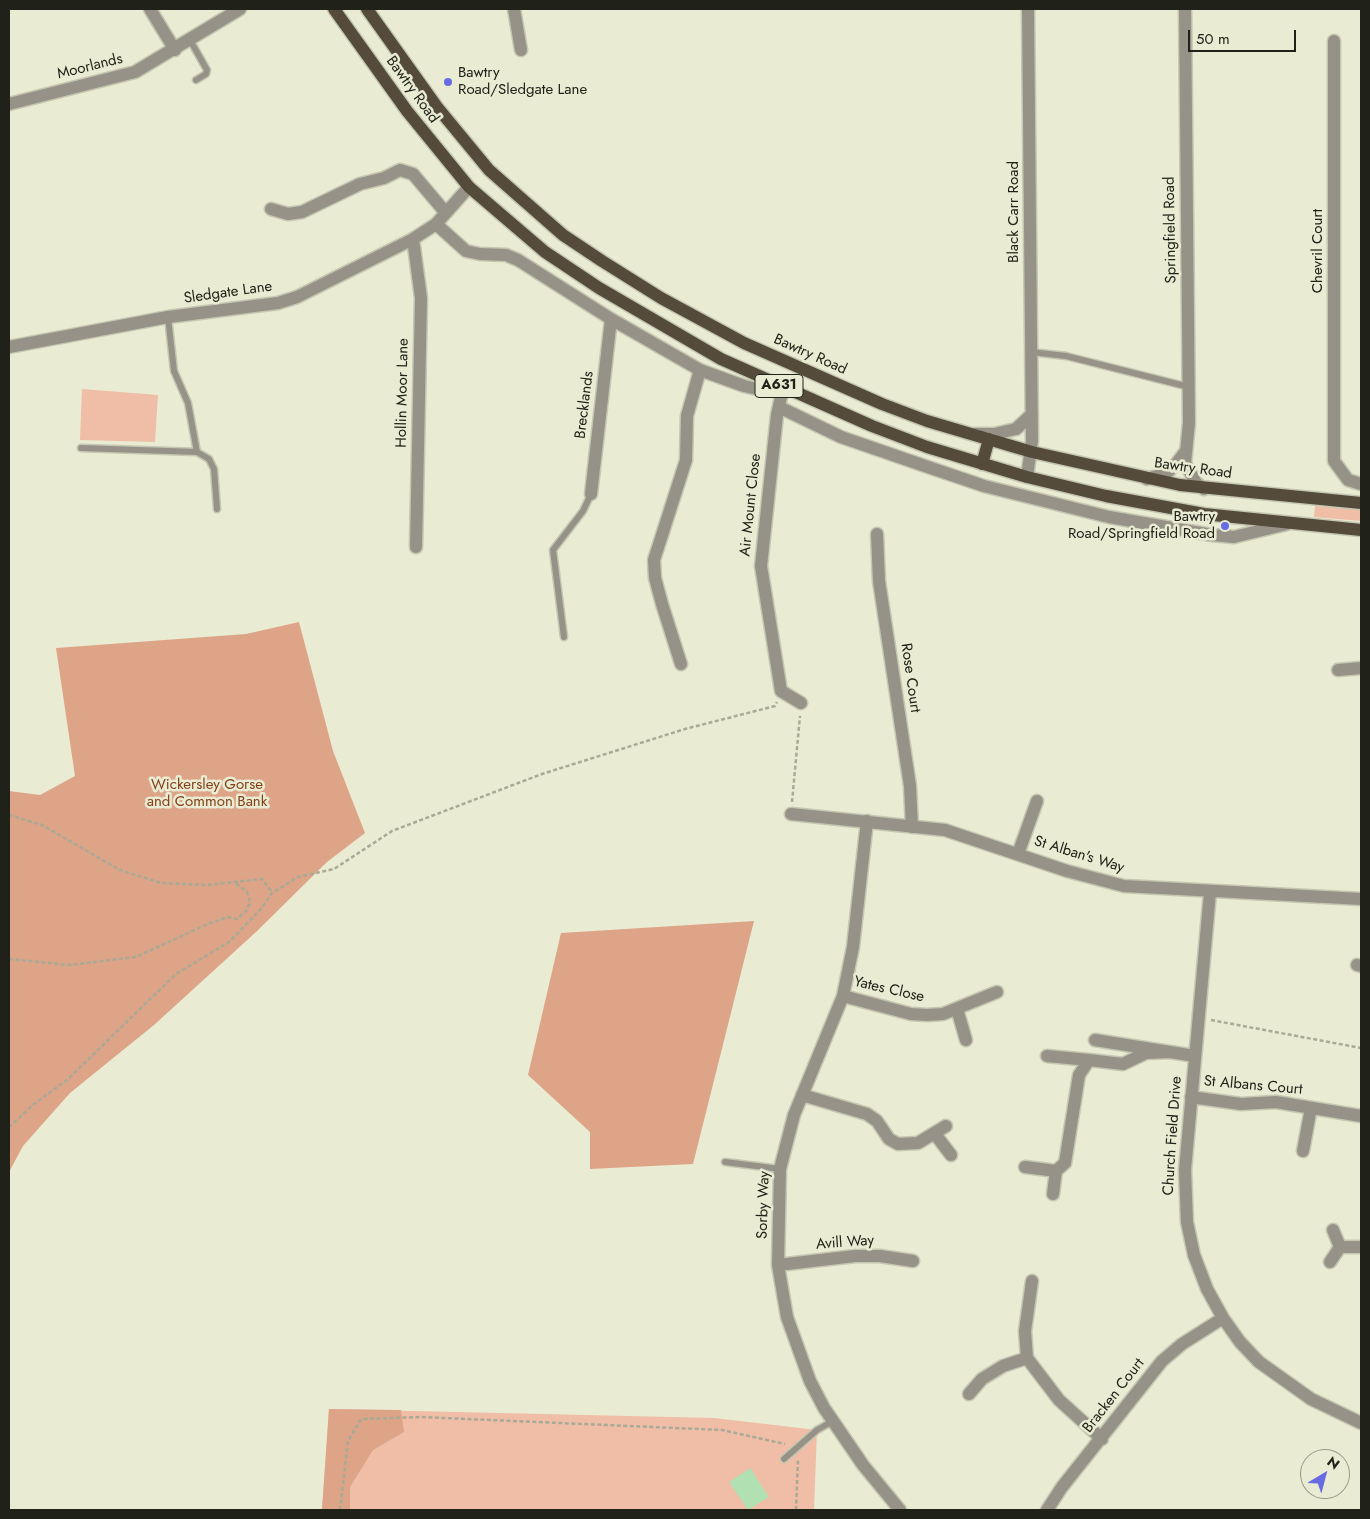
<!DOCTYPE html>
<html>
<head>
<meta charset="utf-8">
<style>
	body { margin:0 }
	#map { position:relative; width:1370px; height:1519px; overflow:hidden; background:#e9ecd3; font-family:Jost,sans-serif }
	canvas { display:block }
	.frame { position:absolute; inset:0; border:10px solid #202118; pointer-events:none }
	.north { position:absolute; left:1300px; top:1449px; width:50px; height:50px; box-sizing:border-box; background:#e9ecd3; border:1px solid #999b88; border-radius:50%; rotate:37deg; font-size:14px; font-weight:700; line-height:20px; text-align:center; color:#202118 }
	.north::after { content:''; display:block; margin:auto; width:18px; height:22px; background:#686be4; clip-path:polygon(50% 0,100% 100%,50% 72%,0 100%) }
	.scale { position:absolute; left:1188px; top:30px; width:108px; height:22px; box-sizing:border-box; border:2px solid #202118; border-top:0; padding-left:6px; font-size:15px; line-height:18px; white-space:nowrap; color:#202118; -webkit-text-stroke:4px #e9ecd3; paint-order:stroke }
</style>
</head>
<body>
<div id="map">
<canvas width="1370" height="1519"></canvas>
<div class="frame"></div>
<div class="north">N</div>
<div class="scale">50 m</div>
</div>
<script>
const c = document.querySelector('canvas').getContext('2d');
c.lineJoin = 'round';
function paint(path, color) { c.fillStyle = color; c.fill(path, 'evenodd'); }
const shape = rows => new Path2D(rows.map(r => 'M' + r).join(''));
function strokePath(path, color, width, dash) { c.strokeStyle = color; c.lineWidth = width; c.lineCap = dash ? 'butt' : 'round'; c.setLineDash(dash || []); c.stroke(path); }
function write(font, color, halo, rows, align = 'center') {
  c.font = font + ' Jost,sans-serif'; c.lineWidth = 5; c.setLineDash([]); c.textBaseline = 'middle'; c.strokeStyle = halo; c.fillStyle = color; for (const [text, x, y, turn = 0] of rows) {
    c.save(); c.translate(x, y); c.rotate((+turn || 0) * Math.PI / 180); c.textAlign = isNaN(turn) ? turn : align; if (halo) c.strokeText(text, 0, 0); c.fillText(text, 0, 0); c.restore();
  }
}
const green = shape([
	[82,389,158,395,155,442,80,440],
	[1315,506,1361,509,1361,521,1314,517],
	[329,1409,714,1418,817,1430,814,1510,322,1510]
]);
const forest = shape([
	[299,622,333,751,365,833,327,862,256,932,154,1025,70,1093,23,1146,9,1172,9,791,40,795,75,776,56,648,246,634],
	[754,921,693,1164,590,1169,590,1132,528,1075,561,933],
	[329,1409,401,1410,404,1432,373,1450,350,1487,350,1510,322,1510]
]);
const building = shape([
	[750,1468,769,1497,748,1510,729,1482]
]);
const path = shape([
	[792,802,800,716],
	[9,815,42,825,120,870,161,883,207,885,262,879,272,892],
	[9,959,69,965,136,957,210,923,228,917,237,919,246,911,250,903,247,892,234,882],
	[1211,1020,1361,1048],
	[9,1127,34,1104,67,1080,176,974,229,942,261,909,272,893,298,877,334,869,392,831,542,774,685,729,775,706,777,702],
	[340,1510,348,1441,361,1419,421,1417,722,1430,785,1444],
	[796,1510,798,1459]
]);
const service = shape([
	[190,40,207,70,206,74,196,80],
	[168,317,174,371,188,403,197,452],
	[1031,352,1066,356,1189,387],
	[81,448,197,452,209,459,214,469,217,509],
	[564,637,553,550,583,511,591,494],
	[725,1162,780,1169],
	[784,1459,817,1430,833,1421]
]);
const minor = shape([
	[150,9,175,50],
	[514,9,521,50],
	[1185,9,1189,423,1185,463,1196,483,1204,489],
	[1334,41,1334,461,1348,480,1361,484],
	[9,104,135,72,240,9],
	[469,187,436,224,466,251,480,254,506,255,518,260,611,319,700,370,744,386,757,389,783,388,777,415,761,566,781,691,801,703],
	[271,209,288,214,302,212,360,184,384,178,400,170,413,174,446,213],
	[413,239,421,298,416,547],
	[9,347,168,317,278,303,297,297,413,239,436,224],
	[779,407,841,437,925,466,984,486,1109,517,1212,535,1234,537,1287,524],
	[975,434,994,434,1016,429,1032,414],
	[1027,477,1032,441,1028,9],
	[1147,479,1167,473,1176,464,1185,452],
	[591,494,611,319],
	[877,534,879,581,910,786,912,827],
	[681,664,662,604,655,578,654,560,686,460,687,416,700,370],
	[1338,670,1361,668],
	[791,814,945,830,1067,871,1124,886,1361,899],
	[867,821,853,947,843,996,794,1115,780,1169,778,1265,787,1317,810,1381,824,1408,863,1465,900,1510],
	[1018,854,1037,801],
	[1210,892,1185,1170,1187,1222,1194,1255,1207,1289,1223,1318,1240,1342,1259,1362,1311,1399,1361,1423],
	[1357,965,1361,966],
	[843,996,911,1014,927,1015,943,1014,997,992],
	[957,1009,966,1040],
	[1095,1040,1195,1056],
	[1047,1056,1089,1060],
	[802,1095,867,1114,877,1121,889,1139,898,1144,918,1143,946,1126],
	[1191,1097,1241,1104,1276,1102,1361,1116],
	[935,1134,951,1155],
	[1303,1151,1311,1108],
	[1025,1167,1056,1171,1065,1163,1079,1075,1089,1060,1123,1064,1146,1053,1170,1052],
	[1053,1194,1056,1171],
	[1340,1247,1361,1247],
	[1330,1262,1340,1247,1333,1230],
	[778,1265,855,1256,880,1256,913,1261],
	[1032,1281,1025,1331,1027,1358,1059,1400,1102,1439],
	[969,1394,982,1379,1003,1366,1027,1358],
	[1047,1510,1062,1487,1162,1361,1182,1344,1223,1318]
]);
const primary = shape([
	[334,9,407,111,469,187,545,252,599,288,721,359,872,426,927,447,1027,477,1106,496,1204,514,1361,530],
	[367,9,437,107,489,170,514,192,563,235,602,261,661,298,744,343,882,404,927,421,1032,452,1180,485,1361,503],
	[982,464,989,439]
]);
const markers = [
	[448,82,5,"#686be4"],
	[1225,526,5,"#686be4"]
];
const shields = [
	[779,386,48]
];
const shieldNames = [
	["A631",779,386]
];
const streetNames = [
	["Moorlands",90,67,-14],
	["Bawtry Road",412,90,54],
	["Black Carr Road",1014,212,-90],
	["Springfield Road",1171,230,-91],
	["Chevril Court",1318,251,-90],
	["Sledgate Lane",228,293,-8],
	["Bawtry Road",810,355,24],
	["Hollin Moor Lane",403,393,-89],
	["Brecklands",585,405,-83],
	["Bawtry Road",1193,469,8],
	["Air Mount Close",751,505,-84],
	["Rose Court",910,678,82],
	["St Alban's Way",1079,855,17],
	["Yates Close",889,990,13],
	["St Albans Court",1253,1086,5],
	["Church Field Drive",1173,1136,-86],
	["Sorby Way",764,1205,-88],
	["Avill Way",845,1243,-4],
	["Bracken Court",1114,1396,-52]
];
const poiNames = [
	["Bawtry",458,73],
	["Road/Sledgate Lane",458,90],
	["Bawtry",1215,517,"right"],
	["Road/Springfield Road",1215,534,"right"]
];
const parkNames = [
	["Wickersley Gorse",207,785],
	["and Common Bank",207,802]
];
paint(green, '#f0bea6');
paint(forest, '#dda488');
paint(building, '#b1e0b3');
strokePath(service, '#c5c7b1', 9);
strokePath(minor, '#c5c7b1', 15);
strokePath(primary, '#c5c7b1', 15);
strokePath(path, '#a8aa96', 2.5, [4, 2.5]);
strokePath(service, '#979288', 6);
strokePath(minor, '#979288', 12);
strokePath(primary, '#554b3b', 12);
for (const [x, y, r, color] of markers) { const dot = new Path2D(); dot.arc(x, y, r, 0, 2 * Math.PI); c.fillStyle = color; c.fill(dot); strokePath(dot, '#e9ecd3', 2); }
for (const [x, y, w] of shields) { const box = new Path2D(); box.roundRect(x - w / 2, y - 11.5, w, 23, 4); c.fillStyle = '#e9ecd3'; c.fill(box); strokePath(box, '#202118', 1); }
write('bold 14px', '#202118', null, shieldNames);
write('15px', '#202118', '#e9ecd3', streetNames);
write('15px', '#202118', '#e9ecd3', poiNames, 'left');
write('15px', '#854019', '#e9ecd3', parkNames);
</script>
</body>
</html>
